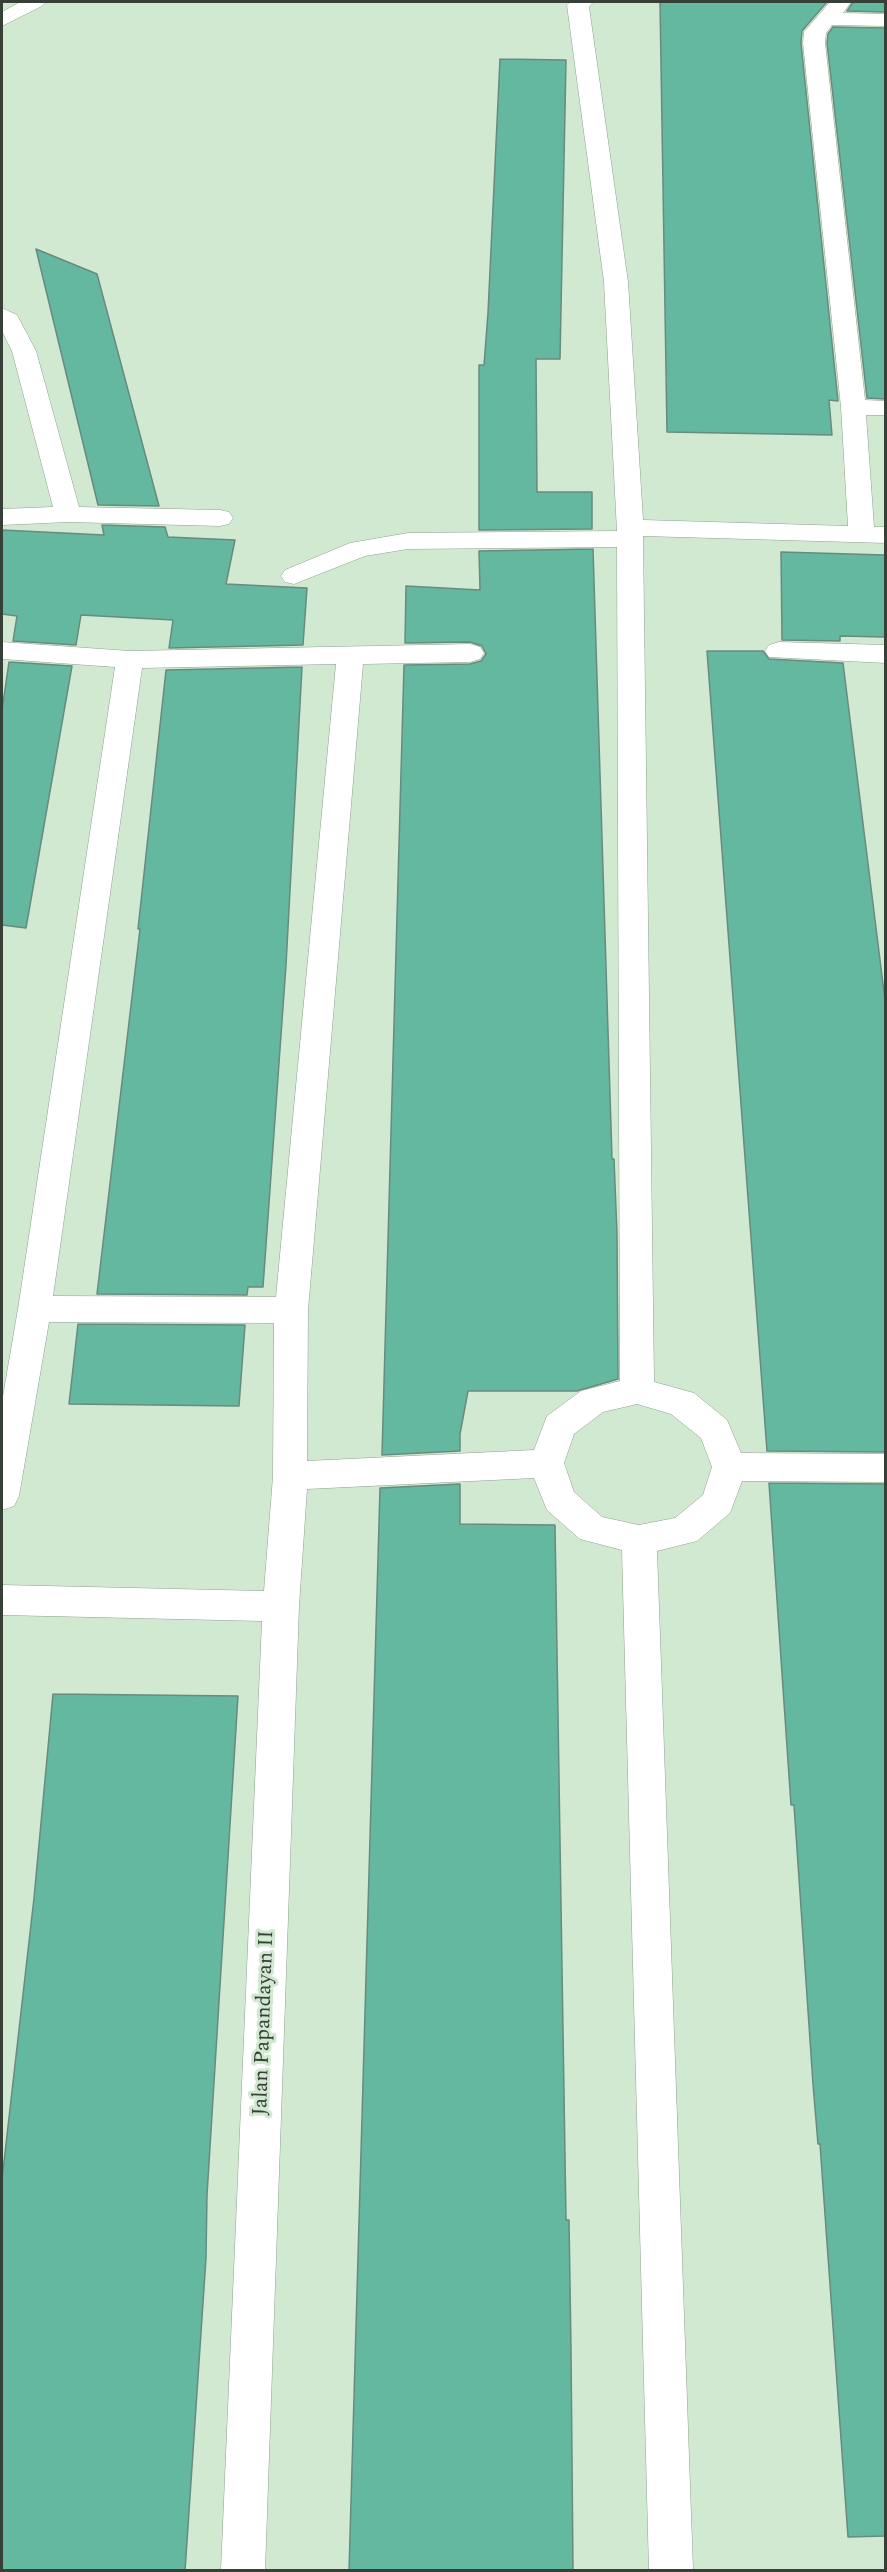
<!DOCTYPE html>
<html>
<head>
<meta charset="utf-8">
<style>
	body { margin:0 }
	#map { position:relative; width:887px; height:2572px; overflow:hidden; background:#d1e9d1; font-family:Spectral,serif }
	canvas { display:block }
	.frame { position:absolute; inset:0; border:3px solid #374036; pointer-events:none }
</style>
</head>
<body>
<div id="map">
<canvas width="887" height="2572"></canvas>
<div class="frame"></div>
</div>
<script>
const c = document.querySelector('canvas').getContext('2d');
c.lineJoin = 'round';
function paint(path, color) { c.fillStyle = color; c.fill(path, 'evenodd'); }
const shape = rows => new Path2D(rows.map(r => 'M' + r).join(''));
function strokePath(path, color, width, dash) { c.strokeStyle = color; c.lineWidth = width; c.lineCap = dash ? 'butt' : 'round'; c.setLineDash(dash || []); c.stroke(path); }
function write(font, color, halo, rows, align = 'center') {
  c.font = font + ' Spectral,serif'; c.lineWidth = 6; c.setLineDash([]); c.textBaseline = 'middle'; c.strokeStyle = halo; c.fillStyle = color; for (const [text, x, y, turn = 0] of rows) {
    c.save(); c.translate(x, y); c.rotate((+turn || 0) * Math.PI / 180); c.textAlign = isNaN(turn) ? turn : align; if (halo) c.strokeText(text, 0, 0); c.fillText(text, 0, 0); c.restore();
  }
}
const building = shape([
	[660,2,827,2,802,31,801,43,838,401,829,400,832,435,667,432,660,2],
	[853,2,885,2,885,12,847,11,853,2],
	[833,27,885,28,885,399,867,398,827,43,828,34,833,27],
	[500,59,566,60,560,359,536,359,537,492,592,492,592,529,479,530,479,365,484,365,488,313,500,59],
	[36,249,97,274,159,506,98,505,36,249],
	[102,525,165,527,168,537,235,540,226,584,307,588,303,645,169,648,173,620,81,615,76,645,13,641,17,616,2,614,2,530,104,535,102,525],
	[593,549,612,1159,614,1159,617,1234,618,1379,577,1391,468,1391,460,1434,460,1451,382,1455,404,665,470,664,481,661,486,654,482,646,470,642,405,643,406,586,480,590,479,551,593,549],
	[781,552,885,555,885,637,840,636,840,641,782,640,781,552],
	[707,651,763,651,769,659,843,663,885,1000,885,1452,767,1451,707,651],
	[9,662,72,666,26,928,2,925,2,710,9,662],
	[302,667,286,965,263,1287,248,1287,247,1295,97,1294,140,929,138,929,166,670,302,667],
	[78,1324,245,1325,239,1406,69,1404,78,1324],
	[769,1483,885,1484,885,2536,848,2537,820,2144,818,2144,813,2084,794,1805,791,1805,769,1483],
	[460,1484,460,1524,555,1525,566,2220,569,2220,571,2349,573,2571,349,2571,380,1488,460,1484],
	[53,1694,238,1696,207,2195,206,2258,185,2571,2,2571,2,2179,34,1898,53,1694]
]);
const street = shape([
	[20,2,46,2,42,6,2,26,2,12,20,2],
	[570,2,593,2,589,7,628,282,643,520,848,526,841,407,803,43,804,32,830,2,851,2,843,13,886,14,886,26,832,25,826,33,825,43,865,400,886,401,886,415,866,415,874,527,886,527,886,543,643,536,654,1382,694,1393,727,1420,741,1453,886,1454,886,1482,742,1481,730,1513,697,1541,657,1551,693,2570,649,2570,622,1550,580,1539,547,1510,534,1478,307,1489,299,1606,265,2570,221,2570,262,1621,2,1615,2,1585,264,1591,273,1476,274,1323,49,1322,19,1496,14,1506,2,1510,2,1402,18,1309,115,667,2,659,2,642,130,651,470,644,480,647,484,653,480,659,470,662,363,664,308,1310,307,1461,534,1450,547,1416,581,1391,620,1381,617,547,408,549,365,556,294,584,285,582,281,576,285,570,350,543,408,533,617,531,604,282,567,5,570,2],
	[336,664,276,1297,53,1296,142,668,336,664],
	[637,1404,671,1414,701,1438,712,1467,703,1495,675,1518,639,1525,602,1517,574,1492,564,1463,574,1434,603,1412,637,1404],
	[2,308,17,315,36,351,79,507,220,510,229,512,233,518,229,524,220,526,68,522,2,525,2,509,53,507,12,351,2,331,2,308],
	[779,642,886,645,886,663,769,657,765,651,769,645,779,642]
]);
const nearStreetnames = [
	["Jalan Papandayan II",265,2023,-88]
];
paint(building, '#64b89f');
strokePath(building, '#698a7f', 1.5);
strokePath(street, '#8ca28c', 1);
paint(street, '#fff');
write('21px', '#374036', '#d1e9d1', nearStreetnames);
</script>
</body>
</html>
